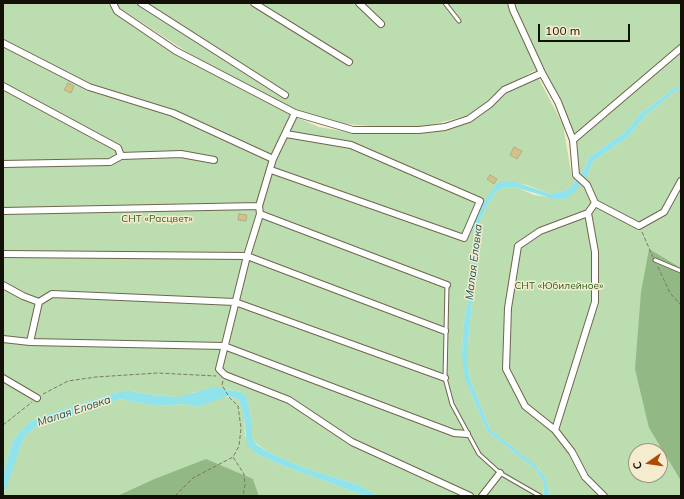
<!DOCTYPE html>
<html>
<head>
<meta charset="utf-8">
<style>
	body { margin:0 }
	#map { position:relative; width:684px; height:499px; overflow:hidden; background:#f5ebcf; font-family:Mulish,sans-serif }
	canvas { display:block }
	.frame { position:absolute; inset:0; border:4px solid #131007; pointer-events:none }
	.north { position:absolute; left:628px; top:443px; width:40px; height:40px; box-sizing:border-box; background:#f5ebcf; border:1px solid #9b937f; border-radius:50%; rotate:257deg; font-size:11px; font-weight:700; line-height:16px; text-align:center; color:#131007 }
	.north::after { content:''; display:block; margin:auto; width:14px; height:18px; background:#ab4c00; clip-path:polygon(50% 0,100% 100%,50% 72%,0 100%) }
	.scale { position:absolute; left:538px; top:24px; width:92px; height:18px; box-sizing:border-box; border:2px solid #131007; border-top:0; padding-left:5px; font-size:12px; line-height:14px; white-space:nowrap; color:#131007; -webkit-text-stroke:3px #f5ebcf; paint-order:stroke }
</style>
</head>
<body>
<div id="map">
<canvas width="684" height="499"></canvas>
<div class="frame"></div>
<div class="north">С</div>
<div class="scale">100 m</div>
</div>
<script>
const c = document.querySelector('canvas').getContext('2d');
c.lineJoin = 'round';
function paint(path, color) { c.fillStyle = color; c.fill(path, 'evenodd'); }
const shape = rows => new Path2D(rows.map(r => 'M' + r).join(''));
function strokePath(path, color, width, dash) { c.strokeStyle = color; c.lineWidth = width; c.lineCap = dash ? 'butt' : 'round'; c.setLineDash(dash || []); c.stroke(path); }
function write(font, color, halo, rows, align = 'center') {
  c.font = font + ' Mulish,sans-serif'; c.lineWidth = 3; c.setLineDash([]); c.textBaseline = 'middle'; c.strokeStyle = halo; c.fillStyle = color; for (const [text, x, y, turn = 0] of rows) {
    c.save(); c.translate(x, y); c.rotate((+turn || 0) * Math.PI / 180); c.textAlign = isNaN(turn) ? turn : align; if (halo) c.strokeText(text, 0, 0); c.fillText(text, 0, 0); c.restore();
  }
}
const green = shape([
	[3,3,107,3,125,20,166,49,241,89,298,118,319,127,359,134,400,134,446,129,478,117,512,89,539,79,563,125,572,178,578,162,577,143,545,70,533,71,509,85,491,97,482,107,469,115,416,129,345,124,305,115,201,61,118,7,116,3,681,3,681,83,640,114,625,132,589,157,584,170,569,189,551,194,527,185,505,181,480,208,473,230,475,245,474,264,463,329,462,356,470,391,487,431,535,469,543,481,544,496,378,496,359,485,305,468,268,452,257,444,252,438,252,424,247,397,241,392,227,389,194,392,185,396,178,397,152,395,131,391,122,391,54,412,29,422,18,434,12,443,3,474],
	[681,87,681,268,649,250,649,428,681,481,681,496,550,496,545,476,540,470,490,429,470,379,468,365,468,344,480,221,487,206,496,192,505,187,518,188,534,195,564,199,588,174,593,161,627,138,646,115],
	[636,451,660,451,660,475,636,475],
	[224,396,239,400,244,417,245,436,257,454,281,465,365,496,259,496,253,479,152,480,117,496,3,496,24,437,34,428,120,399,154,406,184,404,198,407]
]);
const forest = shape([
	[649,249,681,268,681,481,649,428,635,369,641,292],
	[206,459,253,479,259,496,117,496,152,480]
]);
const water = shape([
	[681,83,681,87,646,115,627,138,593,161,588,174,573,194,564,199,554,199,518,188,505,187,496,192,487,206,480,221,468,344,468,365,470,379,490,429,534,464,545,476,550,496,544,496,543,481,535,469,487,431,465,379,462,356,463,329,474,264,475,245,473,230,476,219,480,208,496,184,505,181,515,182,551,194,569,189,584,170,589,157,625,132,640,114],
	[214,387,241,392,247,397,252,424,252,438,257,445,268,452,305,468,359,485,378,496,365,496,281,465,257,454,247,445,244,417,239,400,227,396,198,407,184,404,154,406,120,399,34,428,24,437,6,489,3,492,3,474,12,443,18,434,29,422,54,412,122,391,131,391,152,395,178,397]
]);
const building = shape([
	[68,83,74,86,71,93,64,90,68,83],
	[514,147,522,151,517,159,510,155,514,147],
	[490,175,497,179,494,184,487,179,490,175],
	[239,214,247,215,246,221,238,220,239,214]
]);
const path = shape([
	[642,232,653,257],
	[658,267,670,293,681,305],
	[223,381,222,385,229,397,238,406,241,428,239,446,233,457,244,474,245,485,243,496],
	[43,394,68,381,96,377,158,373,216,376],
	[3,425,32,402],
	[175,496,193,478,233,457]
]);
const lane = shape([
	[445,3,459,21],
	[655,260,681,271],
	[447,285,445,378,452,404,479,454,500,473,540,496]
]);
const street = shape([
	[113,3,117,11,176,51,295,113,353,130,419,130,445,127,469,119,490,104,504,90,542,73],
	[141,3,285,95],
	[254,3,349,62],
	[359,3,381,24],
	[511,3,513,10,542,73,558,102,573,140,576,175,587,185,595,203,639,226,664,212,681,181],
	[3,43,89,87,173,113,273,159],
	[3,86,118,148,121,156],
	[295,113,273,159,259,206,260,214,247,256,219,369,225,375,289,400,352,442,470,496],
	[573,140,681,48],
	[3,164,110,162,121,156,181,154,214,160],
	[271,170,464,238,480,201,351,145,286,134],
	[595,203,588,213,540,231,518,246,508,308,506,369,525,406,555,430,572,452,585,477,604,496],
	[3,211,259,206],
	[260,214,447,285],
	[3,254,247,256,445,331],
	[3,285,23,296,39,302],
	[3,339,30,342,224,346,454,433,467,434],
	[30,342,39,302,52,294,235,302,445,378],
	[3,378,37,398],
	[555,430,595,302,595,252,588,213],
	[482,496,500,473]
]);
const parkNames = [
	["СНТ «Расцвет»",157,219],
	["СНТ «Юбилейное»",559,286]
];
const waterNames = [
	["Малая Еловка",474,262,-83],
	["Малая Еловка",74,411,-18]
];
paint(green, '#bbddb0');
paint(forest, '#92b885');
paint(water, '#90e3eb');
paint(building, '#d5c184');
strokePath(building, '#b4ab90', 1);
strokePath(lane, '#6f664e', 5);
strokePath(street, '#6f664e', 8);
strokePath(path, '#7e7765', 1, [4, 2]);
strokePath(lane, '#fff', 3);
strokePath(street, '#fff', 6);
write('10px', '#30601c', '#f5ebcf', parkNames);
write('italic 11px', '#0c565c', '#f5ebcf', waterNames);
</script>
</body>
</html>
